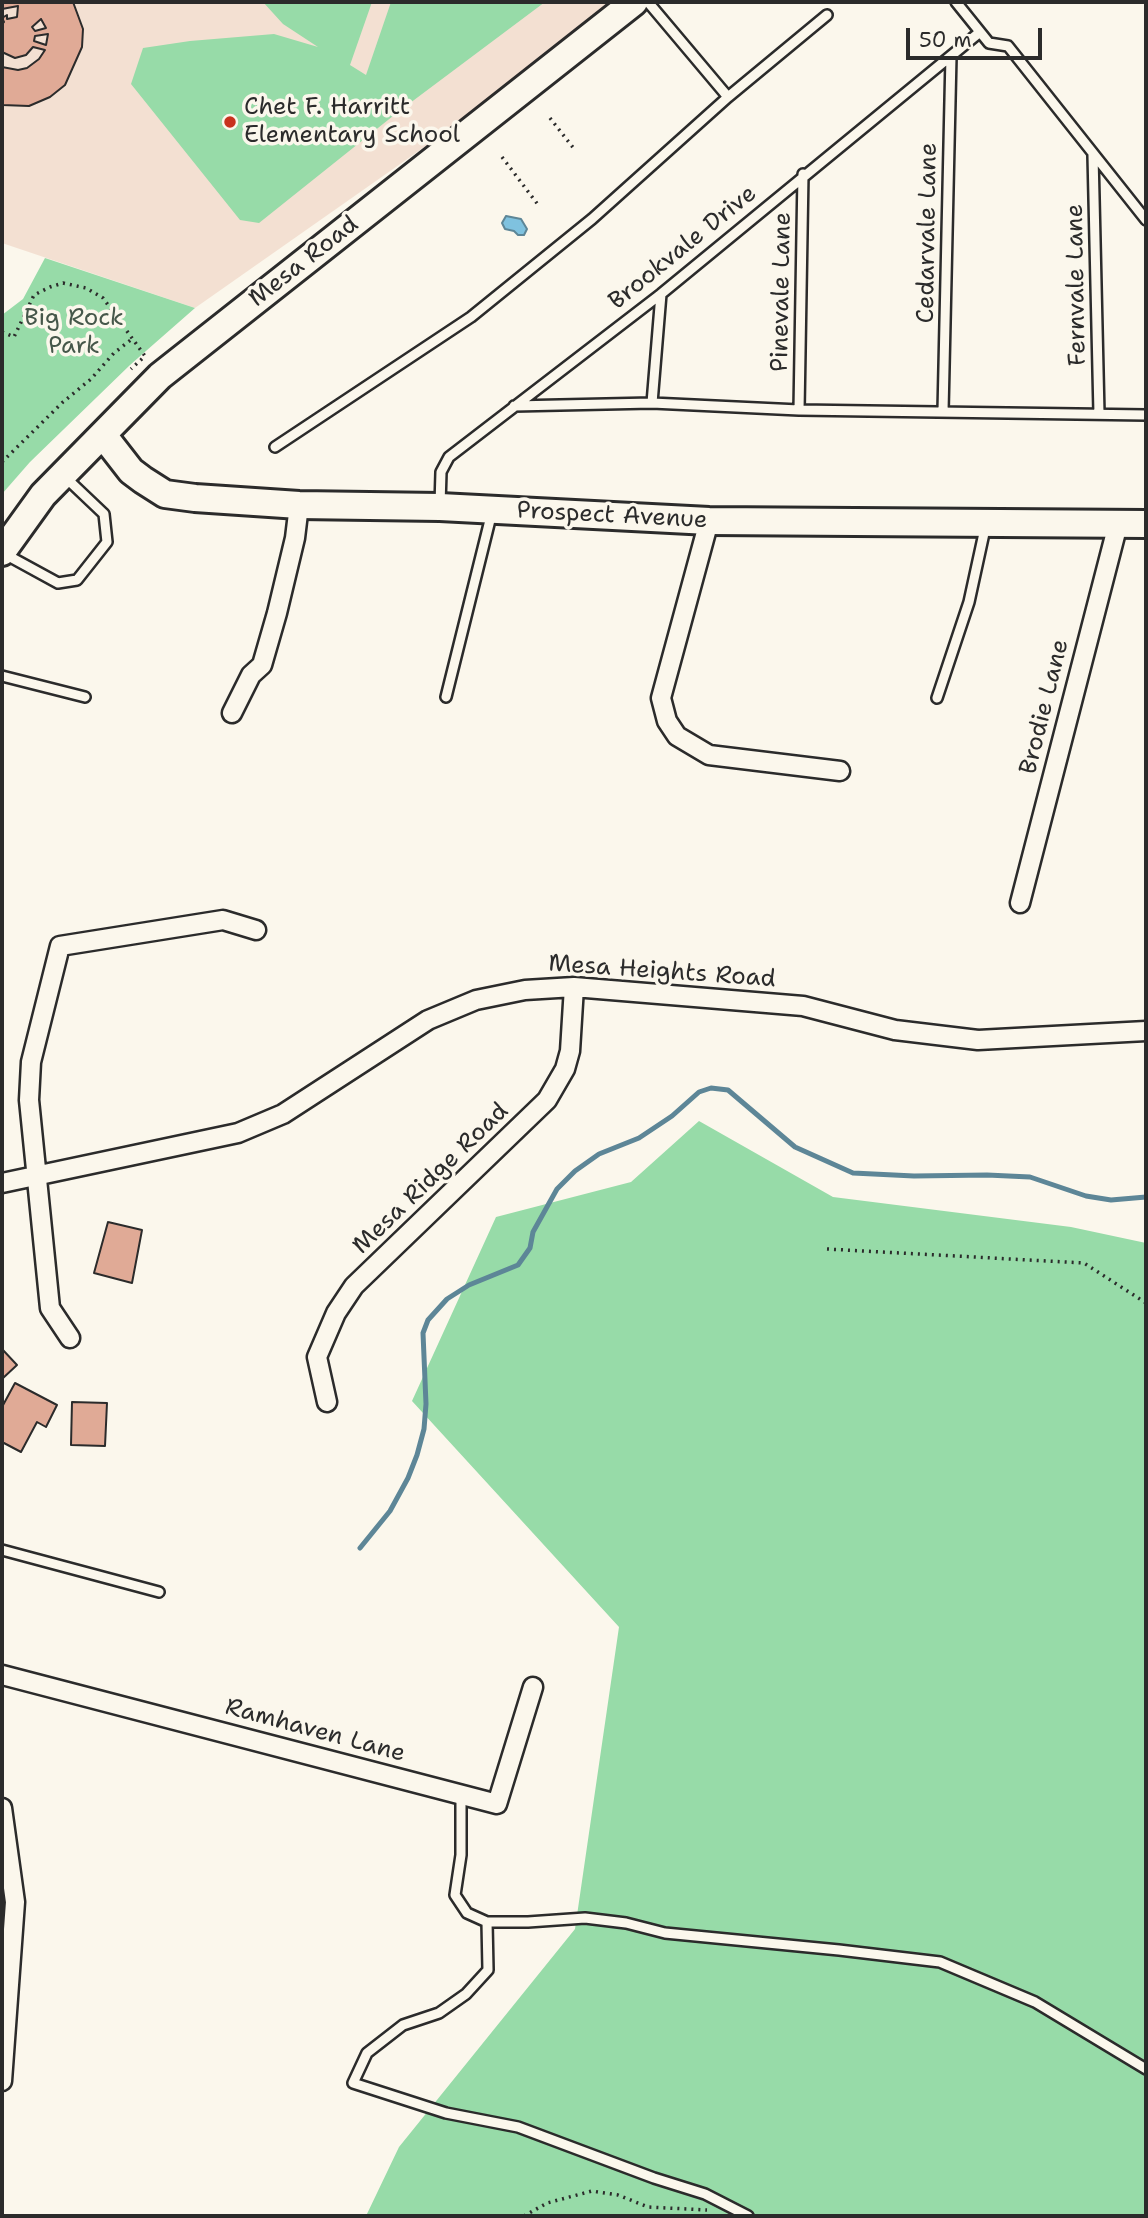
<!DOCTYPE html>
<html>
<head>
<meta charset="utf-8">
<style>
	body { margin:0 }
	#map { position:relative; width:1148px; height:2218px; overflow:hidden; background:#fbf7ec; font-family:"Shantell Sans",sans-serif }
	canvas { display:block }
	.frame { position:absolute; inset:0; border:4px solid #2b2b2b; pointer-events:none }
	.scale { position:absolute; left:906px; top:28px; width:136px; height:32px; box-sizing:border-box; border:4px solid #2b2b2b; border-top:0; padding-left:9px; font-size:21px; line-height:24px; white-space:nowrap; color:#2b2b2b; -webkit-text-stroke:5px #fbf7ec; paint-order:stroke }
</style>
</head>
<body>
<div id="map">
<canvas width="1148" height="2218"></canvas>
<div class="frame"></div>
<div class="scale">50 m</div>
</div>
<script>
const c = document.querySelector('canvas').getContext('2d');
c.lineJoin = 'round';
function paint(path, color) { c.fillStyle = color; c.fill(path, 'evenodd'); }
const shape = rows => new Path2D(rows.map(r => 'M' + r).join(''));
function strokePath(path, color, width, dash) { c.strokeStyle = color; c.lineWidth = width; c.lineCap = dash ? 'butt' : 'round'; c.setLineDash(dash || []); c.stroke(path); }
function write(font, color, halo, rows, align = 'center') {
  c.font = font + ' "Shantell Sans",sans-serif'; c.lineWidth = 7; c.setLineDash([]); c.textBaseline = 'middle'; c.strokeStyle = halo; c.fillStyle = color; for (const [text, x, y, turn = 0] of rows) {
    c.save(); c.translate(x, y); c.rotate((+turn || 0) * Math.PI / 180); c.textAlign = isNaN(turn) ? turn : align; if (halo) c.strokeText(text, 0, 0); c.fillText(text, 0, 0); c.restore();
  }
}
const built = shape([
	[2,2,631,2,195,308,2,243]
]);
const green = shape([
	[263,2,372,2,350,65,366,75,391,2,545,2,398,112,259,223,240,220,131,84,143,48,190,41,274,34,318,47,283,24],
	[45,258,195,308,130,365,30,462,2,494,2,315,23,299],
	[699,1121,833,1197,1071,1227,1146,1243,1146,2216,366,2216,399,2147,575,1929,619,1627,412,1401,496,1217,631,1182]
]);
const water = shape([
	[506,216,521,219,527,229,524,235,518,235,514,231,505,229,502,223,506,216]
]);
const stream = shape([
	[360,1548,390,1511,408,1478,417,1455,424,1429,426,1404,423,1333,428,1320,447,1299,469,1285,518,1265,530,1248,533,1232,557,1189,575,1171,599,1154,639,1138,672,1116,699,1092,711,1088,728,1090,795,1147,853,1173,914,1176,987,1175,1030,1177,1086,1196,1111,1200,1146,1197]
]);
const building = shape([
	[2,2,73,2,83,29,82,47,65,85,50,97,29,106,2,105,2,67,18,70,27,68,39,59,45,50,33,47,26,55,15,58,2,52,2,24,4,22,2,18,7,15,7,19,17,17,18,6,2,9,2,2],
	[41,19,46,28,35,31,32,27,41,19],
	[48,34,46,45,34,41,35,36,48,34],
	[108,1222,142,1230,132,1283,94,1273,108,1222],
	[2,1349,17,1365,2,1379,2,1349],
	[15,1383,57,1405,46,1427,37,1422,21,1452,2,1442,2,1407,15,1383],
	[72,1402,107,1403,105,1446,71,1445,72,1402]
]);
const path = shape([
	[550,118,575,150],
	[502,157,539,206],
	[2,332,14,337,34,295,50,287,63,283,86,288,103,298,145,356,131,369],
	[2,462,63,402,91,379,114,353,132,339],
	[827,1249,1084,1263,1146,1303],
	[524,2216,547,2203,592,2191,618,2195,648,2207,707,2210]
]);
const lane = shape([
	[956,2,989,43,1008,46,1146,220],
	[728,97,827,15],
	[1093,155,1099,414],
	[652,403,661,294],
	[514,406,652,403,799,410,1146,415],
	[799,410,803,174],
	[943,411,951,56],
	[275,447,471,317,592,219,728,97,648,2],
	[440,505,441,472,449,457,661,294,980,32],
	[3,553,58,583,77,580,107,542,104,514,64,476],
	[2,676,85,697],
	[446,697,492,512],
	[937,698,969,602,986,524],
	[2,1550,159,1592],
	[461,1794,461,1855,455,1895,467,1913,487,1922,528,1922,585,1918,626,1923,665,1933,839,1950,940,1962,1035,2002,1146,2069],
	[487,1922,488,1970,466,1994,439,2013,403,2025,367,2053,353,2083,446,2113,518,2127,654,2178,705,2194,748,2216]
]);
const street = shape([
	[709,521,661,698,667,721,677,736,709,755,840,771],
	[232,713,251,675,262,665,277,613,295,538,299,505],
	[1020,903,1118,524],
	[2,1183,238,1133,283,1114,428,1020,476,1000,525,990,574,987,803,1006,895,1030,978,1040,1146,1031],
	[70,1338,50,1308,29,1100,31,1062,60,946,223,920,256,930],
	[327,1402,317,1357,336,1313,354,1286,547,1100,565,1069,570,1051,574,987],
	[2,1675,497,1804,533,1687],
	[2,1808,15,1902,2,2081]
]);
const secondary = shape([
	[103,435,131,471,143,480,165,494,195,498,299,505,440,507,709,521,1146,524],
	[2,552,43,495,160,376,634,2]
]);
const markers = [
	[230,122,7,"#c8321e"]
];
const poiNames = [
	["Chet F. Harritt",244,108],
	["Elementary School",244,136]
];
const streetNames = [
	["Cedarvale Lane",928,233,-89],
	["Brookvale Drive",683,248,-39],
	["Mesa Road",304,262,-38],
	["Fernvale Lane",1077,285,-91],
	["Pinevale Lane",782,292,-89],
	["Prospect Avenue",612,516,3],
	["Brodie Lane",1045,707,-76],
	["Mesa Heights Road",662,972,4],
	["Mesa Ridge Road",431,1179,-44],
	["Ramhaven Lane",315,1731,15]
];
const parkNames = [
	["Big Rock",74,319],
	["Park",74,347]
];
paint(built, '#f3e0d2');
paint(green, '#97dba8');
paint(water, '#7fc2df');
strokePath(water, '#5d8697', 2);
strokePath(stream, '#5d8697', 5);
paint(building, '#e0aa96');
strokePath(building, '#2b2b2b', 2);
strokePath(lane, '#2b2b2b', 14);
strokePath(street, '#2b2b2b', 23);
strokePath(secondary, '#2b2b2b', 32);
strokePath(path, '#2b2b2b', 3.5, [2, 5]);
strokePath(lane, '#fbf7ec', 9);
strokePath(street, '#fbf7ec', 18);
strokePath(secondary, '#fbf7ec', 26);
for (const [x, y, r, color] of markers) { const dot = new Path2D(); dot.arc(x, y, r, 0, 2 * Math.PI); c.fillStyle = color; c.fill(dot); strokePath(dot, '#fbf7ec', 2.5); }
write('24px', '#2b2b2b', '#fbf7ec', poiNames, 'left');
write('24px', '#2b2b2b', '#fbf7ec', streetNames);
write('24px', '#46574a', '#fbf7ec', parkNames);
</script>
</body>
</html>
